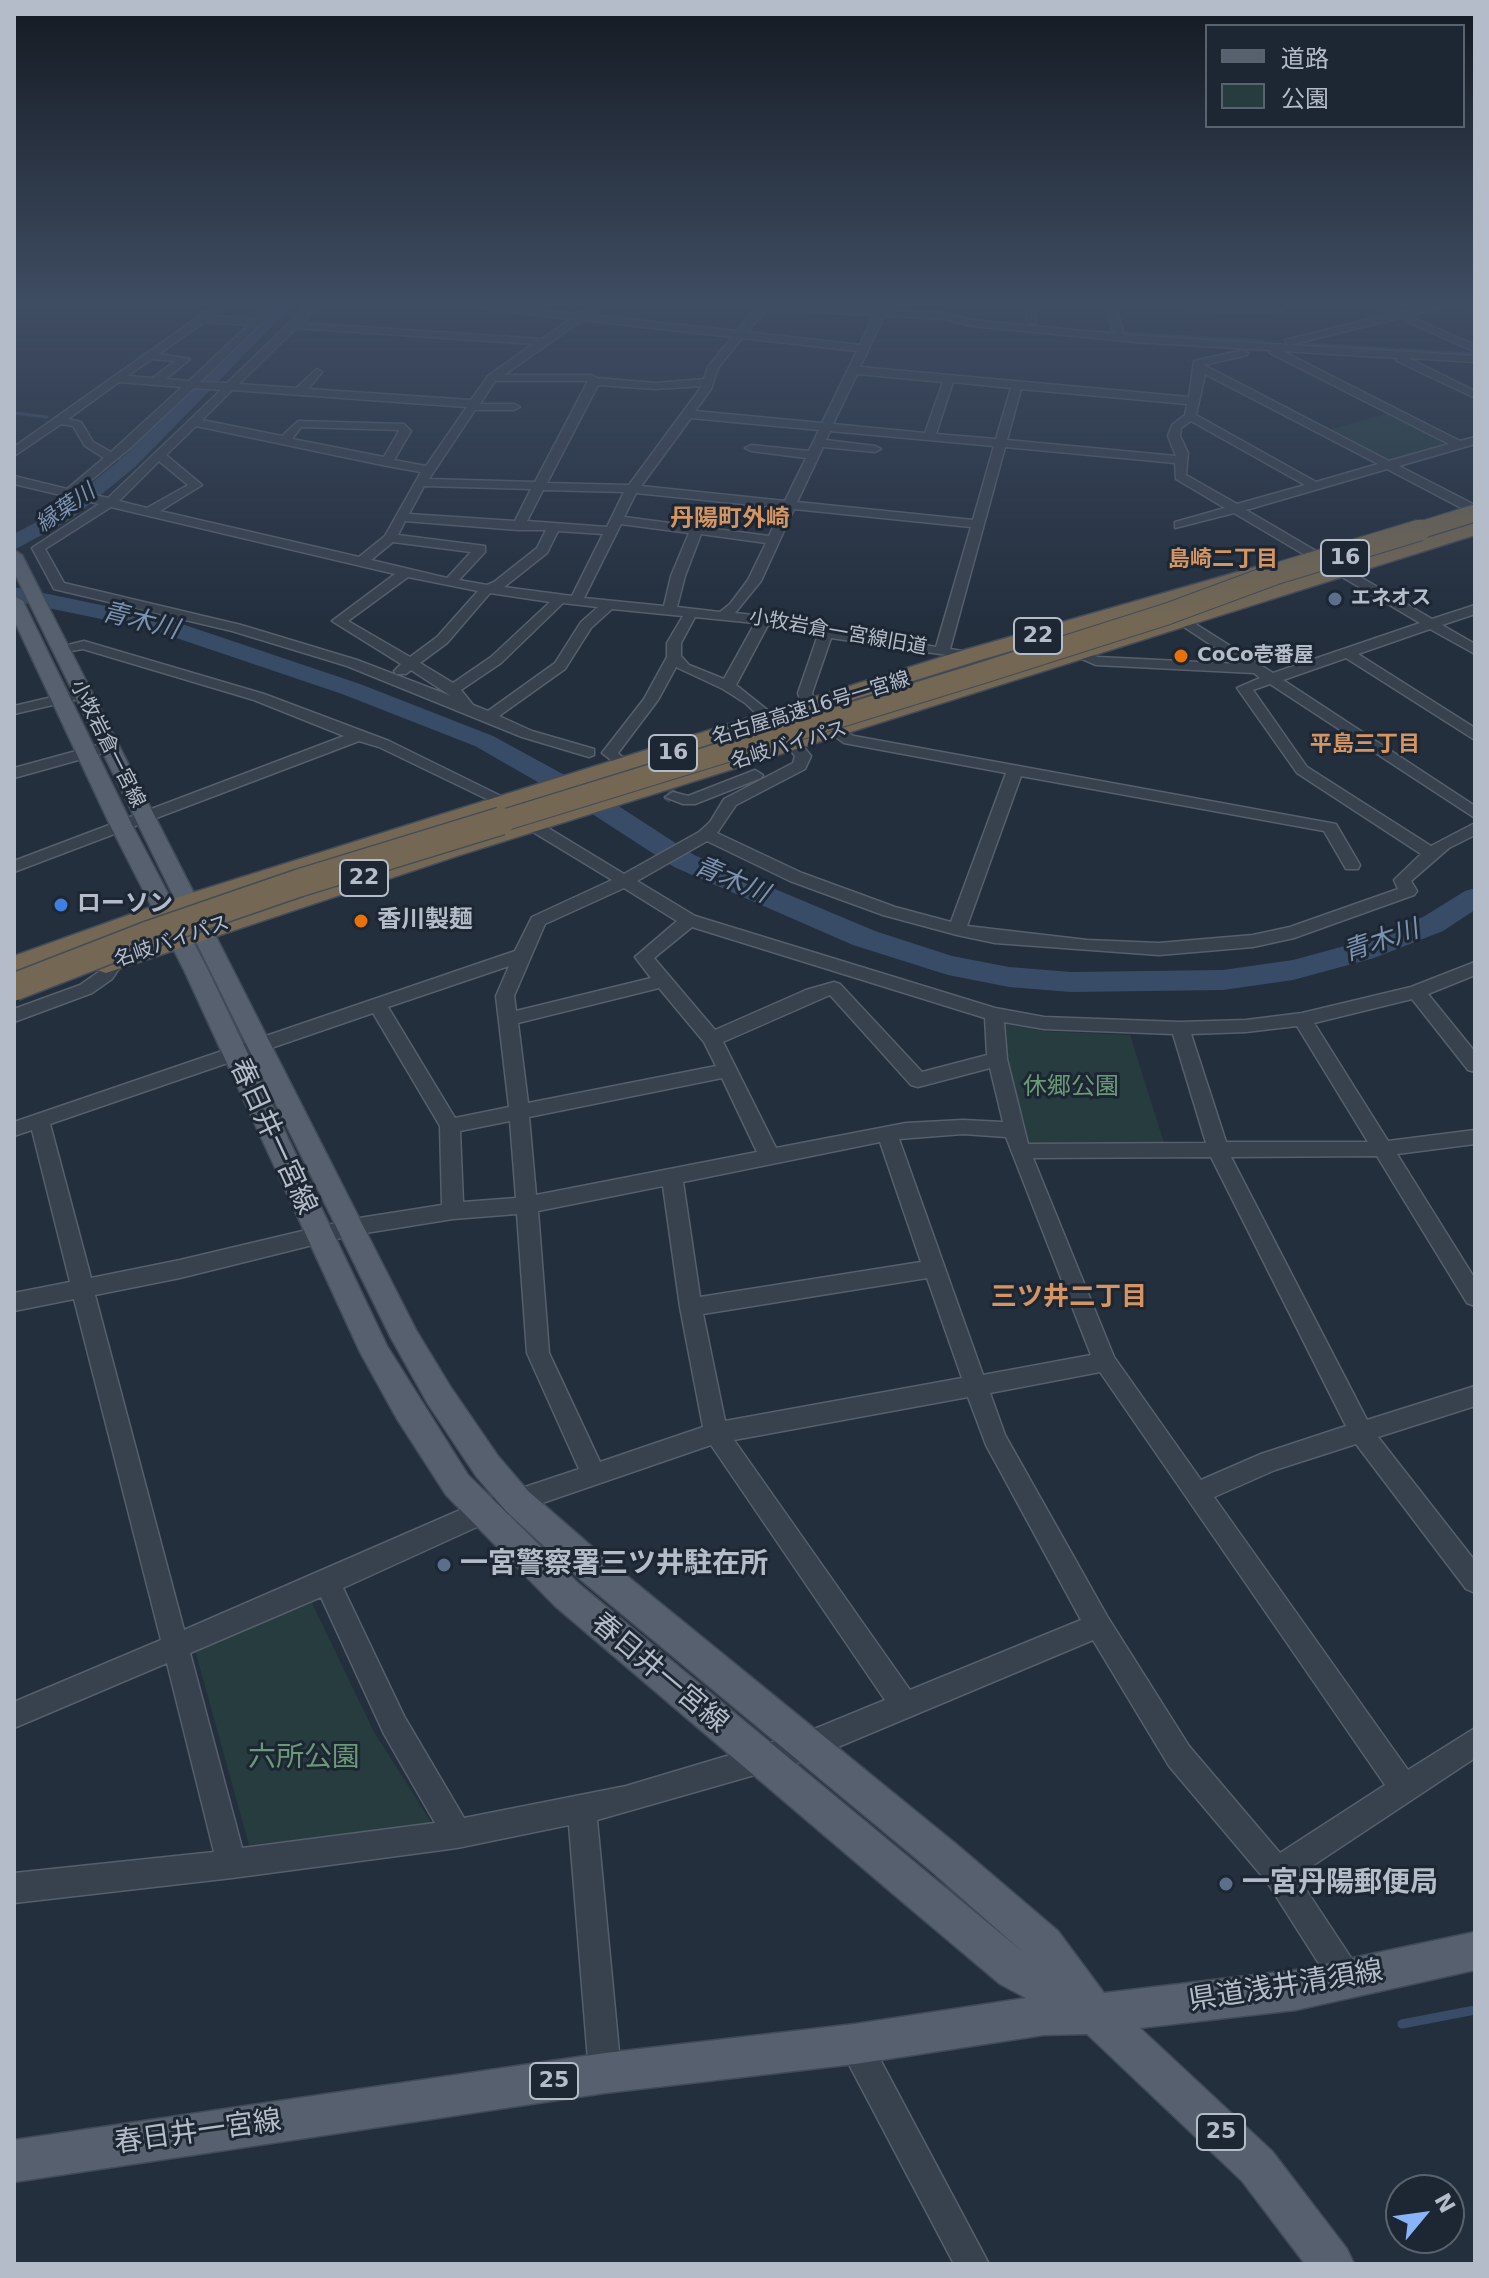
<!DOCTYPE html>
<html>
<head>
<meta charset="utf-8">
<style>
	body { margin:0 }
	#map { position:relative; width:1489px; height:2278px; overflow:hidden; background:#242f3e; font-family:"DejaVu Sans","Noto Sans JP",sans-serif }
	canvas { display:block }
	.frame { position:absolute; inset:0; border:16px solid #b4bcc9; pointer-events:none }
	.legend { position:absolute; left:1205px; top:24px; width:260px; height:104px; box-sizing:border-box; background:#1d2633; border:2px solid #59626f; margin:0; padding:10px 14px; list-style:none; font-size:24px; color:#b4bcc9 }
	.legend li { display:flex; align-items:center; gap:16px; height:40px }
	.legend b { width:40px; border:2px solid #59626f }
	.north { position:absolute; left:1385px; top:2174px; width:80px; height:80px; box-sizing:border-box; background:#1d2633; border:2px solid #59626f; border-radius:50%; rotate:61deg; font-size:22px; font-weight:700; line-height:32px; text-align:center; color:#b4bcc9 }
	.north::after { content:''; display:block; margin:auto; width:28px; height:36px; background:#8ab4f8; clip-path:polygon(50% 0,100% 100%,50% 72%,0 100%) }
</style>
</head>
<body>
<div id="map">
<canvas width="1489" height="2278"></canvas>
<div class="frame"></div>
<ul class="legend">
<li><b style="height:10px;background:#56606e"></b>道路</li>
<li><b style="height:22px;background:#263c3f"></b>公園</li>
</ul>
<div class="north">N</div>
</div>
<script>
const c = document.querySelector('canvas').getContext('2d');
c.lineJoin = 'round';
function paint(path, color) { c.fillStyle = color; c.fill(path, 'evenodd'); }
const shape = rows => new Path2D(rows.map(r => 'M' + r).join(''));
function strokePath(path, color, width, dash) { c.strokeStyle = color; c.lineWidth = width; c.lineCap = dash ? 'butt' : 'round'; c.setLineDash(dash || []); c.stroke(path); }
function write(font, color, halo, rows, align = 'center') {
  c.font = font + ' "DejaVu Sans","Noto Sans JP",sans-serif'; c.lineWidth = 6; c.setLineDash([]); c.textBaseline = 'middle'; c.strokeStyle = halo; c.fillStyle = color; for (const [text, x, y, turn = 0] of rows) {
    c.save(); c.translate(x, y); c.rotate((+turn || 0) * Math.PI / 180); c.textAlign = isNaN(turn) ? turn : align; if (halo) c.strokeText(text, 0, 0); c.fillText(text, 0, 0); c.restore();
  }
}
const green = shape([
	[1390,413,1449,443,1386,461,1328,430],
	[1002,1023,1043,1031,1130,1035,1164,1143,1024,1145],
	[312,1603,374,1732,433,1825,249,1845,195,1650]
]);
const streamFar1 = shape([
	[736,303,800,306],
	[1070,330,1263,341],
	[1306,344,1475,354],
	[14,413,47,417],
	[119,458,128,463]
]);
const stream = shape([
	[1402,2024,1475,2010]
]);
const river = shape([
	[277,303,295,303,135,467,71,519,14,550,14,534,57,511,121,459,277,303],
	[14,587,164,618,360,684,493,736,603,796,694,855,875,931,952,956,1009,967,1071,972,1223,970,1293,960,1352,944,1423,917,1465,891,1475,888,1475,910,1443,931,1374,958,1293,980,1223,990,1071,992,1009,987,948,975,853,945,674,867,583,808,475,746,342,694,150,629,14,601,14,587]
]);
const minorTunnel = shape([
	[615,758,673,797]
]);
const minor = shape([
	[218,303,229,303,212,316,254,319,271,303,282,303,200,382,227,383,310,303,321,303,302,323,542,339,570,319,444,303,476,303,578,314,594,303,605,303,589,315,737,331,756,308,716,306,711,303,877,309,880,303,888,303,886,310,945,313,972,320,1114,334,1105,303,1115,303,1124,335,1288,345,1285,340,1390,314,1368,303,1381,303,1401,312,1437,303,1454,303,1409,316,1475,345,1475,352,1399,318,1290,345,1475,356,1475,362,1408,358,1475,391,1475,398,1397,361,1397,358,1282,351,1460,441,1475,437,1475,444,1399,466,1473,504,1473,510,1465,510,1387,469,1246,510,1432,619,1475,605,1475,614,1442,625,1475,644,1475,654,1430,629,1358,654,1475,728,1475,740,1346,658,1283,680,1475,806,1475,818,1270,684,1253,690,1307,767,1431,846,1475,823,1475,835,1449,848,1411,881,1417,891,1414,895,1294,938,1253,947,1159,955,995,943,957,935,883,915,790,881,707,841,637,881,695,916,995,1008,1044,1017,1180,1022,1246,1020,1302,1013,1411,987,1475,962,1475,975,1428,994,1475,1052,1475,1072,1468,1070,1412,999,1314,1023,1388,1141,1475,1130,1475,1144,1397,1154,1475,1279,1475,1306,1467,1303,1377,1156,1231,1157,1367,1420,1475,1386,1475,1406,1378,1437,1475,1561,1475,1593,1466,1589,1356,1444,1275,1470,1214,1497,1408,1770,1475,1728,1475,1758,1297,1876,1359,1970,1363,1981,1359,1992,1348,1996,1337,1992,1267,1882,1169,1766,1093,1640,807,1760,597,1820,621,2073,616,2084,605,2089,594,2084,589,2073,569,1825,457,1848,232,1878,14,1903,14,1873,214,1852,167,1663,14,1728,14,1702,161,1640,74,1299,14,1311,14,1293,70,1282,32,1130,14,1136,14,1122,515,951,532,917,612,880,528,829,528,823,540,823,624,874,699,832,710,822,724,799,793,763,795,756,786,744,794,739,799,741,811,756,805,769,736,805,717,833,802,873,895,907,951,922,1006,773,844,743,829,732,837,727,854,736,1336,824,1360,865,1358,869,1346,869,1324,831,1021,776,967,926,1087,940,1159,943,1253,935,1290,927,1398,889,1394,880,1421,854,1297,773,1237,688,1260,678,1254,673,1096,665,1073,655,1080,651,1098,657,1240,664,1181,625,1179,622,1186,618,1273,673,1420,623,1234,513,1175,528,1175,522,1225,508,1176,479,1175,463,1005,447,950,649,974,653,974,659,831,638,812,693,816,706,809,710,802,706,798,693,818,635,768,625,736,685,775,716,775,722,765,722,745,703,723,689,676,667,658,700,618,753,623,758,615,763,602,753,644,699,667,657,667,643,683,616,612,609,591,628,565,669,499,716,532,731,594,749,594,755,589,757,522,737,347,666,232,631,54,589,32,548,99,504,14,484,14,476,67,489,104,458,85,446,73,426,61,424,14,456,14,447,218,303],
	[766,309,874,315,860,345,747,332,766,309],
	[884,316,945,319,972,326,1135,342,1269,350,1270,353,1449,444,1389,461,1204,365,1247,355,1248,353,1243,350,1194,361,1189,397,860,367,884,316],
	[582,320,732,337,708,367,704,379,655,383,597,378,592,375,504,375,582,320],
	[204,322,248,325,189,381,166,379,190,359,159,354,204,322],
	[296,328,533,344,488,376,471,400,308,389,322,372,317,369,296,388,239,384,296,328],
	[742,338,857,351,822,423,695,411,711,389,718,368,742,338],
	[152,359,175,361,153,378,127,376,152,359],
	[857,374,943,382,925,433,833,424,857,374],
	[1205,374,1378,464,1316,482,1196,415,1205,374],
	[495,381,588,381,535,482,429,479,475,410,514,410,520,407,514,404,480,404,495,381],
	[119,382,182,387,111,452,93,442,81,422,68,419,119,382],
	[953,382,1011,388,996,439,936,434,953,382],
	[598,385,655,389,702,386,629,485,547,483,598,385],
	[194,388,221,390,108,498,78,491,130,448,194,388],
	[1021,389,1187,404,1185,415,1172,425,1168,436,1176,456,1007,440,1021,389],
	[232,390,466,407,466,408,426,466,394,460,411,431,404,424,298,421,282,436,202,420,232,390],
	[691,418,819,430,809,451,751,445,745,448,751,451,806,458,785,501,641,486,691,418],
	[1191,421,1305,485,1237,504,1186,475,1188,453,1180,436,1181,428,1191,421],
	[196,426,387,466,421,472,385,536,359,557,160,511,202,485,166,455,196,426],
	[301,427,399,430,399,431,384,457,292,439,301,427],
	[830,431,994,446,973,520,797,502,823,447,875,452,881,449,875,446,826,440,830,431],
	[159,461,188,485,147,508,119,501,159,461],
	[424,486,531,489,515,521,409,514,424,486],
	[543,490,624,492,607,527,527,521,543,490],
	[636,493,782,508,769,536,624,517,636,493],
	[111,507,395,574,332,621,401,664,394,671,396,674,406,674,411,670,451,696,357,660,241,625,64,583,45,549,111,507],
	[794,509,971,527,936,647,826,629,781,618,735,613,761,581,794,509],
	[405,521,518,530,546,530,537,548,494,582,487,585,459,580,485,552,485,546,398,535,405,521],
	[621,524,689,533,671,576,664,606,584,598,621,524],
	[558,531,603,534,572,596,504,587,547,553,558,531],
	[701,534,766,543,748,580,730,604,720,612,677,607,685,576,701,534],
	[393,542,471,552,447,578,371,560,393,542],
	[408,577,478,591,437,637,410,657,348,621,408,577],
	[490,593,550,602,491,657,453,683,420,663,447,643,490,593],
	[563,603,598,607,581,622,555,663,488,711,473,705,461,690,501,663,563,603],
	[695,617,755,623,724,679,689,665,681,656,681,643,695,617],
	[624,888,677,921,635,957,651,978,516,1011,514,996,545,924,624,888],
	[692,927,985,1018,987,1055,922,1072,840,984,834,982,806,990,715,1030,654,958,692,927],
	[509,966,496,996,509,1107,455,1118,388,1007,509,966],
	[659,988,704,1042,716,1066,528,1103,518,1023,659,988],
	[830,995,911,1085,918,1087,990,1068,1003,1122,963,1120,906,1123,776,1148,723,1042,830,995],
	[373,1013,440,1126,442,1205,353,1219,180,1260,91,1278,50,1124,373,1013],
	[1004,1022,1044,1029,1173,1034,1206,1143,1028,1144,1007,1059,1004,1022],
	[1297,1026,1368,1142,1226,1142,1191,1034,1246,1032,1297,1026],
	[722,1078,757,1152,536,1195,529,1117,722,1078],
	[510,1121,516,1198,463,1202,460,1131,510,1121],
	[963,1134,1006,1137,1091,1355,983,1375,899,1139,963,1134],
	[880,1142,921,1262,700,1297,683,1182,880,1142],
	[1211,1157,1346,1426,1261,1454,1201,1480,1114,1357,1033,1158,1211,1157],
	[663,1186,680,1307,703,1427,600,1462,549,1353,538,1211,663,1186],
	[517,1214,527,1353,579,1469,474,1504,184,1630,95,1295,180,1278,353,1235,453,1219,517,1214],
	[927,1278,962,1378,725,1421,703,1314,927,1278],
	[1100,1372,1385,1785,1280,1853,1189,1746,1107,1616,1005,1435,990,1393,1100,1372],
	[968,1397,986,1445,1081,1620,910,1690,734,1440,968,1397],
	[711,1445,885,1700,807,1732,626,1786,464,1818,404,1716,343,1588,490,1521,711,1445],
	[321,1597,384,1734,435,1823,242,1848,190,1653,321,1597],
	[1025,303,1035,303,1036,324,1027,322,1025,303],
	[1289,303,1309,303,1274,312,1189,311,1184,308,1189,305,1274,306,1289,303],
	[1456,303,1475,305,1475,312,1458,305,1456,303],
	[84,641,264,694,389,741,511,801,503,806,497,804,379,747,359,741,14,872,14,861,344,736,254,700,83,649,59,653,52,649,84,641],
	[82,690,87,691,87,697,14,714,14,706,82,690],
	[109,742,114,744,114,750,14,778,14,768,109,742],
	[755,770,763,775,761,778,695,804,683,804,665,797,673,792,688,796,755,770],
	[116,954,125,960,112,979,92,993,14,1022,14,1009,80,985,100,971,110,956,116,954],
	[855,2029,866,2033,989,2264,954,2264,844,2055,840,2044,844,2033,855,2029]
]);
const major = shape([
	[14,550,22,555,416,1330,450,1386,498,1456,528,1491,605,1558,956,1844,1058,1931,1104,1993,1296,1970,1475,1932,1475,1970,1296,2010,1140,2028,1272,2151,1347,2249,1354,2264,1305,2264,1242,2181,1087,2034,1044,2035,855,2064,605,2093,14,2182,14,2140,605,2053,855,2024,1026,1998,1000,1984,905,1904,555,1606,446,1495,397,1419,360,1352,184,970,110,825,14,620,14,596,23,601,132,825,208,970,387,1346,468,1475,579,1584,1024,1953,930,1870,581,1580,506,1511,476,1476,428,1404,391,1338,14,572,14,550]
]);
const highway = shape([
	[1475,523,1475,535,457,856,106,973,97,970,93,964,97,958,439,846,1475,523],
	[1255,567,1265,573,1262,577,977,661,511,806,197,909,14,975,14,956,179,897,961,651,1255,567]
]);
const highwayBridgeFar2 = shape([
	[1414,532,1475,513]
]);
const highwayBridgeFar1 = shape([
	[495,823,985,672,1167,614,1278,573,1420,530]
]);
const highwayBridge = shape([
	[14,987,148,935,299,883,501,821]
]);
const markers = [
	[1335,599,8,"#5c6f8a"],
	[1181,656,8,"#e8710a"],
	[61,905,8,"#3f7fe0"],
	[361,921,8,"#e8710a"],
	[444,1565,8,"#5c6f8a"],
	[1226,1884,8,"#5c6f8a"]
];
const farPoinames = [
	["エネオス",1351,599],
	["CoCo壱番屋",1197,656]
];
const farStreetnames = [
	["小牧岩倉一宮線旧道",838,633,10],
	["名古屋高速16号一宮線",811,709,-17],
	["小牧岩倉一宮線",107,744,63],
	["名岐バイパス",789,746,-17],
	["名岐バイパス",172,942,-19]
];
const farWaternames = [
	["縁葉川",66,509,-35]
];
const shields = [
	[1345,558,48],
	[1038,636,48],
	[673,753,48],
	[364,878,48],
	[554,2081,48],
	[1221,2132,48]
];
const shieldNames = [
	["16",1345,558],
	["22",1038,636],
	["16",673,753],
	["22",364,878],
	["25",554,2081],
	["25",1221,2132]
];
const farNeighbourhoodnames = [
	["島崎二丁目",1223,560],
	["平島三丁目",1365,745]
];
const farQuarternames = [
	["丹陽町外崎",730,520]
];
const poiNames = [
	["ローソン",77,905],
	["香川製麺",377,921]
];
const parkNames = [
	["休郷公園",1071,1088]
];
const waterNames = [
	["青木川",140,622,14],
	["青木川",731,881,23],
	["青木川",1381,942,-19]
];
const neighbourhoodNames = [
	["三ツ井二丁目",1069,1298]
];
const nearStreetnames = [
	["春日井一宮線",272,1137,65],
	["春日井一宮線",659,1674,40],
	["県道浅井清須線",1286,1987,-9],
	["春日井一宮線",198,2133,-8]
];
const nearPoinames = [
	["一宮警察署三ツ井駐在所",460,1565],
	["一宮丹陽郵便局",1242,1884]
];
const nearParknames = [
	["六所公園",304,1759]
];
paint(green, '#263c3f');
strokePath(streamFar1, '#394c67', 3);
strokePath(stream, '#394c67', 9);
paint(river, '#394c67');
strokePath(minorTunnel, '#3a4453', 14, [14, 7]);
strokePath(minor, '#565f6c', 3);
strokePath(major, '#414a57', 3);
strokePath(highway, '#434c59', 3);
paint(minor, '#38414e');
paint(major, '#56606e');
paint(highway, '#746855');
strokePath(highwayBridgeFar2, '#434c59', 19, []);
strokePath(highwayBridgeFar1, '#434c59', 23, []);
strokePath(highwayBridge, '#434c59', 30, []);
strokePath(highwayBridgeFar2, '#746855', 17);
strokePath(highwayBridgeFar1, '#746855', 21);
strokePath(highwayBridge, '#746855', 27);
const sky = c.createLinearGradient(0, 0, 0, 622);
sky.addColorStop(0, '#141a22');
sky.addColorStop(0.49, '#3f4d63');
sky.addColorStop(1, '#3f4d6300');
c.fillStyle = sky;
c.fillRect(0, 0, 1489, 622);
for (const [x, y, r, color] of markers) { const dot = new Path2D(); dot.arc(x, y, r, 0, 2 * Math.PI); c.fillStyle = color; c.fill(dot); strokePath(dot, '#1d2633', 3); }
write('bold 20px', '#b4bcc9', '#1d2633', farPoinames, 'left');
write('20px', '#b4bcc9', '#1d2633', farStreetnames);
write('italic 22px', '#7c92b1', '#1d2633', farWaternames);
for (const [x, y, w] of shields) { const box = new Path2D(); box.roundRect(x - w / 2, y - 18, w, 36, 6); c.fillStyle = '#1d2633'; c.fill(box); strokePath(box, '#b4bcc9', 2); }
write('bold 22px', '#b4bcc9', null, shieldNames);
write('bold 22px', '#d59563', '#1d2633', farNeighbourhoodnames);
write('bold 24px', '#d59563', '#1d2633', farQuarternames);
write('bold 24px', '#b4bcc9', '#1d2633', poiNames, 'left');
write('24px', '#6b9a76', '#1d2633', parkNames);
write('italic 26px', '#7c92b1', '#1d2633', waterNames);
write('bold 26px', '#d59563', '#1d2633', neighbourhoodNames);
write('28px', '#b4bcc9', '#1d2633', nearStreetnames);
write('bold 28px', '#b4bcc9', '#1d2633', nearPoinames, 'left');
write('28px', '#6b9a76', '#1d2633', nearParknames);
</script>
</body>
</html>
